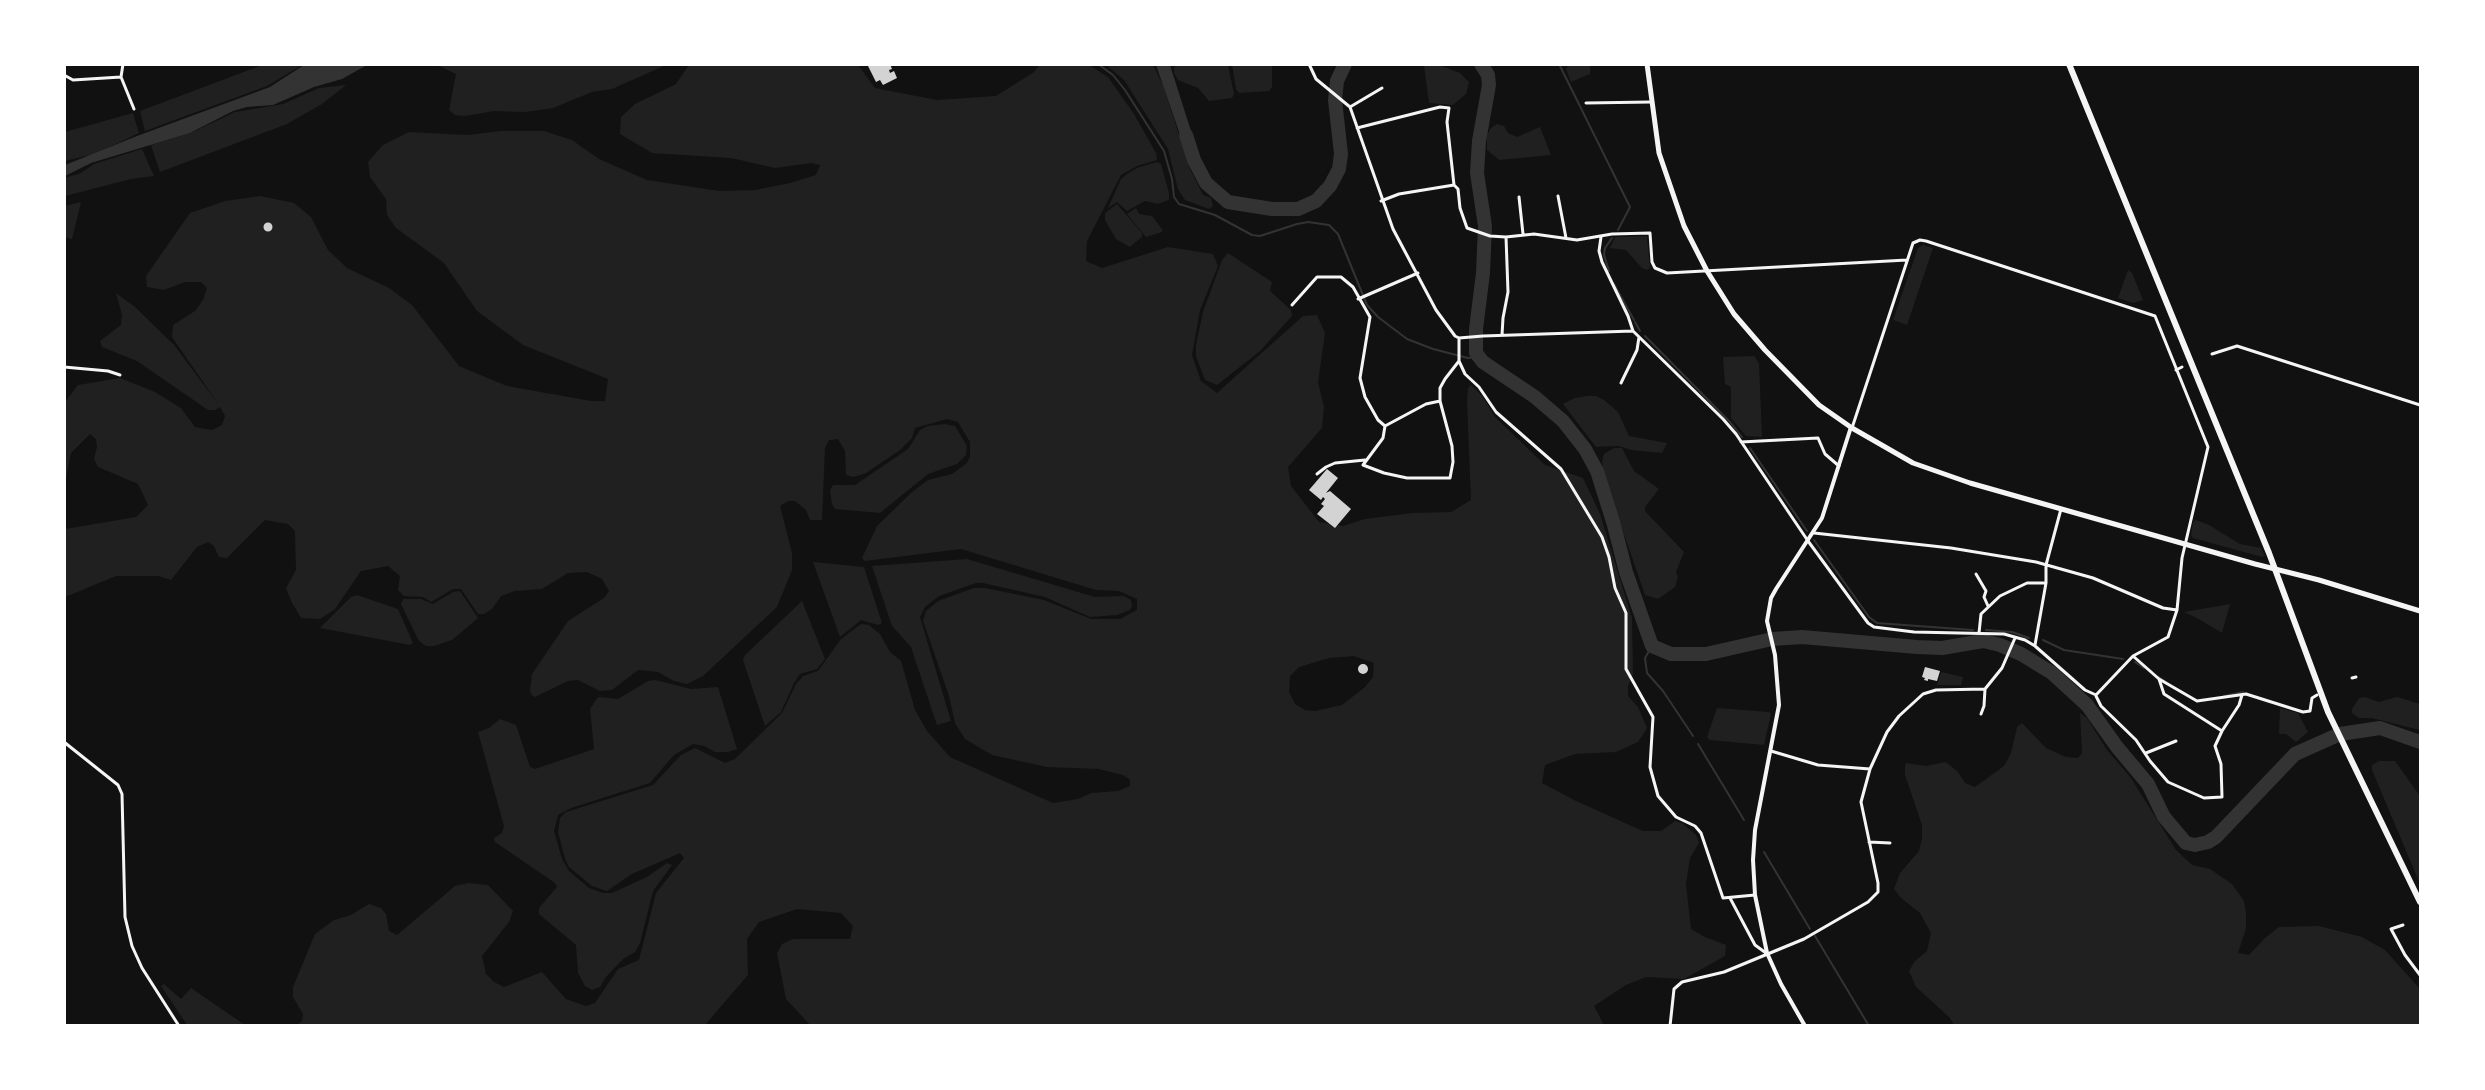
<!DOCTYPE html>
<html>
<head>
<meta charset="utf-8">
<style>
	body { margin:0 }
	#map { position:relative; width:2485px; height:1090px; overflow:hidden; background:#111; font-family:"Zilla Slab",serif }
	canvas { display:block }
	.frame { position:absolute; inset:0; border:66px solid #fff; pointer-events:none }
</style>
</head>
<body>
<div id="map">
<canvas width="2485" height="1090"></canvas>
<div class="frame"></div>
</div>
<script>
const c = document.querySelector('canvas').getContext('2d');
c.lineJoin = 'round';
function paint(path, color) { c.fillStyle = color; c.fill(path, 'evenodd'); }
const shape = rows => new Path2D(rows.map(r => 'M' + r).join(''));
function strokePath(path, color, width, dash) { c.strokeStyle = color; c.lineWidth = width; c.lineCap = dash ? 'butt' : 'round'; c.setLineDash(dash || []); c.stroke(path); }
const green = shape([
	[265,64,302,65,267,86,145,131,140,111],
	[413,65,413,64,666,65,612,89,592,92,553,108,525,112,494,111,465,116,455,115,449,110,456,74,437,65],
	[689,65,858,65,875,88,937,100,996,96,1034,72,1039,65,1089,65,1108,77,1134,114,1156,153,1157,160,1137,166,1121,175,1087,241,1086,261,1102,268,1168,247,1213,254,1218,266,1200,310,1192,355,1201,381,1217,393,1303,316,1317,315,1325,333,1318,382,1324,407,1322,428,1288,467,1291,486,1319,522,1343,526,1365,519,1412,513,1451,512,1471,500,1467,401,1468,388,1471,385,1483,397,1495,417,1545,465,1583,478,1600,514,1632,618,1633,674,1628,686,1628,696,1638,707,1647,728,1638,742,1616,752,1575,754,1545,765,1542,783,1576,801,1643,831,1661,831,1675,821,1682,823,1696,835,1699,843,1690,858,1686,884,1691,929,1705,937,1726,945,1725,956,1684,979,1646,977,1626,985,1594,1006,1604,1025,811,1026,786,999,777,953,782,944,793,939,850,939,853,926,841,913,797,909,759,922,747,939,748,975,705,1025,297,1025,302,1021,303,1014,293,997,293,987,315,934,334,920,351,915,369,904,381,908,386,914,389,931,397,935,455,886,468,883,488,885,513,911,509,922,482,956,486,974,494,982,504,987,542,972,566,999,586,1006,595,1003,618,969,639,960,656,893,684,858,680,853,632,874,607,891,592,886,569,867,565,859,558,832,560,818,566,812,653,785,681,755,695,748,725,763,735,759,782,713,796,684,803,676,818,671,841,639,861,624,869,625,880,634,890,652,901,661,915,710,927,731,950,757,1053,803,1078,799,1091,793,1118,791,1130,786,1130,780,1123,775,1099,769,1047,767,992,755,965,739,955,723,949,696,923,621,926,611,938,601,974,588,985,588,1044,600,1091,619,1120,619,1137,610,1137,599,1119,591,1096,590,961,549,865,561,862,558,877,526,912,492,928,480,952,474,967,463,970,456,970,442,958,422,947,419,915,428,912,438,900,450,866,473,854,477,846,475,845,451,838,439,829,440,825,448,822,520,810,520,806,510,795,501,788,501,780,506,792,553,792,570,777,607,703,676,687,684,674,681,658,672,638,670,612,690,600,691,578,680,568,681,535,697,532,695,530,691,532,674,568,621,604,598,609,591,602,579,587,572,568,573,542,589,515,591,501,596,492,609,484,614,478,614,461,589,453,589,431,602,423,597,404,596,398,590,400,576,388,566,361,571,335,609,320,619,301,618,292,603,286,588,296,570,295,531,288,524,265,520,227,558,219,557,214,546,208,542,197,547,171,580,158,576,116,576,65,597,65,529,136,517,148,505,138,484,98,467,94,459,97,447,96,439,90,434,71,453,65,483,65,402,78,385,120,378,155,392,181,408,195,427,212,430,222,425,225,416,220,407,215,410,208,410,137,361,102,347,100,341,121,325,122,315,116,293,135,307,174,345,219,405,172,337,173,325,195,311,203,300,207,288,201,282,185,282,164,290,147,287,146,276,190,213,225,201,260,196,294,203,311,217,328,250,347,268,389,288,412,305,459,366,507,386,591,401,605,401,608,379,523,345,477,311,444,263,396,228,387,215,386,199,370,177,368,162,383,145,409,132,468,135,501,131,544,131,572,140,599,159,647,180,719,191,755,190,790,183,816,175,820,165,811,163,775,168,731,158,652,153,620,134,621,117,635,104,676,84],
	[1354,656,1374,663,1373,677,1365,687,1342,705,1315,711,1305,710,1295,704,1289,692,1290,676,1299,667,1329,658],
	[1106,65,1153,65,1163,85,1190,169,1203,195,1211,198,1213,206,1209,209,1185,200,1178,189,1168,149,1124,80],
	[1179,65,1228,65,1234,94,1232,98,1209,101,1198,88,1178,80,1174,73,1174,67],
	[1232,65,1272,65,1272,87,1269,91,1239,93,1236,89],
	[1424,65,1439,65,1460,73,1469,82,1466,94,1453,105,1429,103],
	[1569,65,1590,65,1590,74,1571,82,1566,69],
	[346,85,322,104,287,124,160,172,151,145,193,132,235,112,283,104,319,88],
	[133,113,139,133,97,153,65,161,65,132],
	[1497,124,1504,126,1508,133,1517,137,1540,127,1551,155,1499,160,1487,150,1487,135,1491,128],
	[142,149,154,176,131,179,65,196,65,178,81,173,94,164],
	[1157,162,1161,164,1169,193,1169,200,1158,204,1145,201,1127,211,1117,202,1108,208,1121,179,1127,174,1137,168],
	[81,202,72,239,65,237,65,206],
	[1117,204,1142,233,1142,237,1130,247,1116,239,1105,220,1105,213],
	[1136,208,1139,214,1152,216,1162,229,1162,232,1146,237,1127,214],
	[1647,236,1650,268,1647,270,1642,268,1626,250,1610,248,1615,237],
	[1923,245,1933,248,1907,325,1893,320,1918,248],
	[1228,253,1272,282,1270,291,1291,310,1292,316,1260,351,1217,385,1205,380,1196,356,1196,345,1203,312,1222,260],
	[2128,270,2132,273,2143,300,2133,303,2118,298],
	[1754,356,1759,363,1762,437,1746,436,1731,418,1731,387,1725,384,1723,357],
	[1587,396,1596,396,1604,400,1618,412,1629,436,1667,443,1662,453,1632,450,1618,446,1596,447,1563,404,1575,398],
	[945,424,955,426,967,446,966,455,957,464,928,474,880,513,835,509,832,504,830,490,833,485,855,485,908,449,920,430,928,426],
	[1614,448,1622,448,1634,471,1659,489,1645,507,1645,511,1684,552,1676,572,1678,577,1675,587,1658,599,1645,595,1606,482,1602,462,1604,454],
	[2196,520,2209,525,2240,544,2261,548,2265,556,2262,557,2193,538,2191,535,2193,522],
	[967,559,1095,597,1124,596,1131,600,1132,606,1130,610,1117,615,1090,617,1045,597,983,583,976,583,939,596,925,607,920,617,951,721,937,725,911,647,892,626,872,566],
	[813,562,864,567,882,623,878,625,861,620,840,637],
	[460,591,478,618,452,640,434,646,426,646,419,641,401,604,403,599,421,599,433,604,453,592],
	[357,595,398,609,413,643,410,645,320,628,351,597],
	[802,601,825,659,817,669,800,674,794,683,781,712,765,726,743,660,745,655],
	[2230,604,2222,633,2197,618,2184,612],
	[1941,672,1963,677,1961,685,1937,685],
	[655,680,691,689,718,687,737,749,728,752,715,752,704,746,693,744,674,755,650,783,571,808,558,815,554,831,562,859,569,871,589,888,603,893,612,893,647,877,667,863,672,865,653,891,640,943,635,952,623,959,606,977,600,987,592,990,585,986,578,973,576,945,539,914,539,908,557,887,555,883,495,842,494,838,502,833,504,826,478,732,489,728,500,719,516,725,530,767,535,769,594,749,590,709,598,697,618,699,648,681],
	[2365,697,2379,702,2397,697,2420,704,2420,730,2372,718,2359,718,2352,713,2352,709,2359,698],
	[1717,708,1769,712,1771,714,1764,745,1710,740,1707,737],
	[2280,708,2298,713,2308,732,2296,742,2286,734,2279,734],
	[2080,713,2087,718,2107,750,2131,778,2176,850,2192,865,2210,869,2232,884,2244,901,2246,913,2246,928,2238,953,2249,955,2265,938,2279,927,2319,926,2362,937,2385,950,2420,989,2420,1025,1954,1025,1950,1018,1916,987,1909,971,1915,961,1927,951,1931,933,1920,913,1901,898,1894,889,1900,873,1919,851,1922,839,1922,825,1905,775,1905,767,1906,763,1926,766,1946,762,1958,772,1965,783,1975,787,2004,766,2011,753,2017,727,2022,723,2046,748,2066,757,2078,758,2082,753],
	[2379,761,2395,761,2420,796,2420,884,2372,770,2372,765],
	[164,984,181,999,191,988,245,1025,187,1025,161,986]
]);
const water = shape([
	[304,65,367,65,342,79,314,87,273,105,247,107,233,111,190,133,91,163,65,176,65,165,137,136,270,87],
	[1156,65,1170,65,1197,150,1186,152]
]);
const stream = shape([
	[1098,64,1113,75,1125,90,1164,151,1172,179,1174,197,1179,204,1215,215,1252,235,1260,236,1297,224,1308,222,1329,225,1338,234,1367,305,1378,317,1407,339,1433,349,1468,358,1479,357],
	[1559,64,1630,207,1618,230],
	[1609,271,1604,255,1605,248,1612,238],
	[1614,284,1634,320],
	[1635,322,1640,331],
	[1645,336,1730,422,1742,437],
	[1750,448,1807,531],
	[1814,540,1869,617,1877,623,1973,630],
	[1986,630,2012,632,2029,638],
	[2043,640,2064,650,2123,659],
	[1652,646,1645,658,1647,673,1663,691,1693,736],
	[2135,662,2144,668],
	[2159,677,2166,682],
	[2224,696,2243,692],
	[1698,744,1744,820],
	[1764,852,1810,929],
	[1815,936,1869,1026]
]);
const river = shape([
	[1481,64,1488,75,1489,85,1479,141,1477,173,1485,226,1483,273,1476,329,1476,353,1483,362,1535,397,1563,421,1585,449,1597,471,1614,525,1626,572,1652,646,1671,654,1706,654,1772,639,1802,637,1917,647,1942,648,1983,641,2000,645,2021,654,2052,673,2087,705,2117,747,2148,784,2164,817,2186,843,2195,845,2208,842,2216,837,2295,754,2340,734,2380,728,2420,742],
	[1186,135,1194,160,1206,183,1228,202,1272,209,1298,209,1316,201,1330,186,1339,169,1341,154,1335,100,1337,81,1345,64]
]);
const building = shape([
	[867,64,890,64,892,69,889,70,890,73,894,71,897,78,883,85,880,80,876,82],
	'263.5 227a4.5 4.5 0 1 1 9 0a4.5 4.5 0 1 1-9 0Z',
	[1327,469,1338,478,1326,493,1330,491,1351,509,1335,528,1317,514,1324,506,1321,504,1325,499,1323,497,1321,500,1309,490],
	'1358 669a5 5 0 1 1 10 0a5 5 0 1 1-10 0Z',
	[1925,667,1940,671,1937,681,1928,679,1928,681,1924,680,1925,678,1922,677]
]);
const minor = shape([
	[123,64,121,77,134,109],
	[1309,64,1316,79,1350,107,1393,229,1436,310,1455,336,1459,338],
	[64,75,73,80,121,77],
	[1586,103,1651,102],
	[1350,107,1382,88],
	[1357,128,1440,107,1449,108,1447,122,1454,185],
	[1558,196,1566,238],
	[1519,197,1523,234],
	[1381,201,1399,194,1454,185,1458,189,1460,208,1467,228,1490,236,1506,237,1534,234,1577,240,1612,234,1650,233,1652,262,1655,268,1667,273,1907,260],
	[1601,237,1599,251,1602,262,1628,316,1633,331,1723,419,1736,434,1808,541,1868,623,1874,627,1914,632,2004,634,2025,640,2035,646,2085,690,2096,695,2133,656,2168,637,2177,610,2182,558,2208,447,2155,316,1926,241,1920,240,1913,243,1852,428],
	[1358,299,1418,273],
	[1292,305,1317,277,1341,277,1353,287,1370,317,1360,378,1365,397,1378,420,1385,426],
	[1502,335,1503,318,1508,292,1506,237],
	[1459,338,1459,361,1465,374,1479,387,1496,412,1561,469,1602,537,1609,557,1615,588,1626,613,1626,669,1653,717,1650,767,1658,796,1676,817,1695,826,1701,833,1723,898,1755,895],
	[1459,338,1483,336,1633,331],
	[2212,354,2237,346,2420,405],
	[64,367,108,371,120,375],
	[2176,370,2182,367],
	[1621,383,1637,350,1639,337],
	[1440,401,1452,446,1453,462,1450,478,1407,478,1384,473,1363,465,1383,438,1385,426,1426,404,1440,401,1440,388,1445,379,1459,361],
	[1741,442,1818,438,1825,454,1839,466],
	[1317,474,1326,467,1335,463,1365,460],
	[1814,533,1951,548,2036,562,2093,578,2163,608,2177,610],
	[1976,574,1986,591,1984,597,1988,606],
	[1979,633,1981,614,2000,596,2027,583,2046,583],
	[2035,645,2046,583,2046,565,2061,509],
	[2133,656,2159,679,2164,694,2222,731,2239,705,2242,695],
	[2352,678,2356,677],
	[2159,679,2197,701,2246,694,2303,712,2310,711,2312,698,2317,695],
	[2096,696,2101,706,2136,740,2150,761,2168,782,2204,798,2222,797,2221,764,2215,746,2222,731],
	[1981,714,1984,706,1985,689],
	[64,742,118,785,122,794,125,917,132,946,142,968,179,1026],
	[1771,751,1818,765,1870,769],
	[2146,753,2176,741],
	[1869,842,1890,843],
	[1730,898,1755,945,1766,953],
	[2403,925,2391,929,2405,955,2420,975],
	[1670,1026,1674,989,1682,982,1724,972,1804,939,1868,902,1878,892,1878,883,1861,802,1870,769,1887,732,1899,716,1923,694,1936,690,1985,689,2002,668,2015,638]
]);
const tertiary = shape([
	[1805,1026,1781,984,1767,953,1755,895,1753,860,1755,830,1779,705,1775,655,1767,621,1771,598,1776,589,1822,518,1851,427]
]);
const primary = shape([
	[1647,64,1659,153,1684,226,1707,271,1734,314,1765,350,1819,405,1852,428,1913,463,1970,483,2255,564,2319,580,2420,611]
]);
const motorway = shape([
	[2069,64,2269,553,2328,712,2420,902]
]);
paint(green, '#202020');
paint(water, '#333');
strokePath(stream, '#333', 2);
strokePath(river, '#333', 14);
paint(building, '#d3d3d3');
strokePath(minor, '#f5f5f5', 3);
strokePath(tertiary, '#f5f5f5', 4);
strokePath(primary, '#f5f5f5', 5);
strokePath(motorway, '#f5f5f5', 6);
</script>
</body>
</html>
